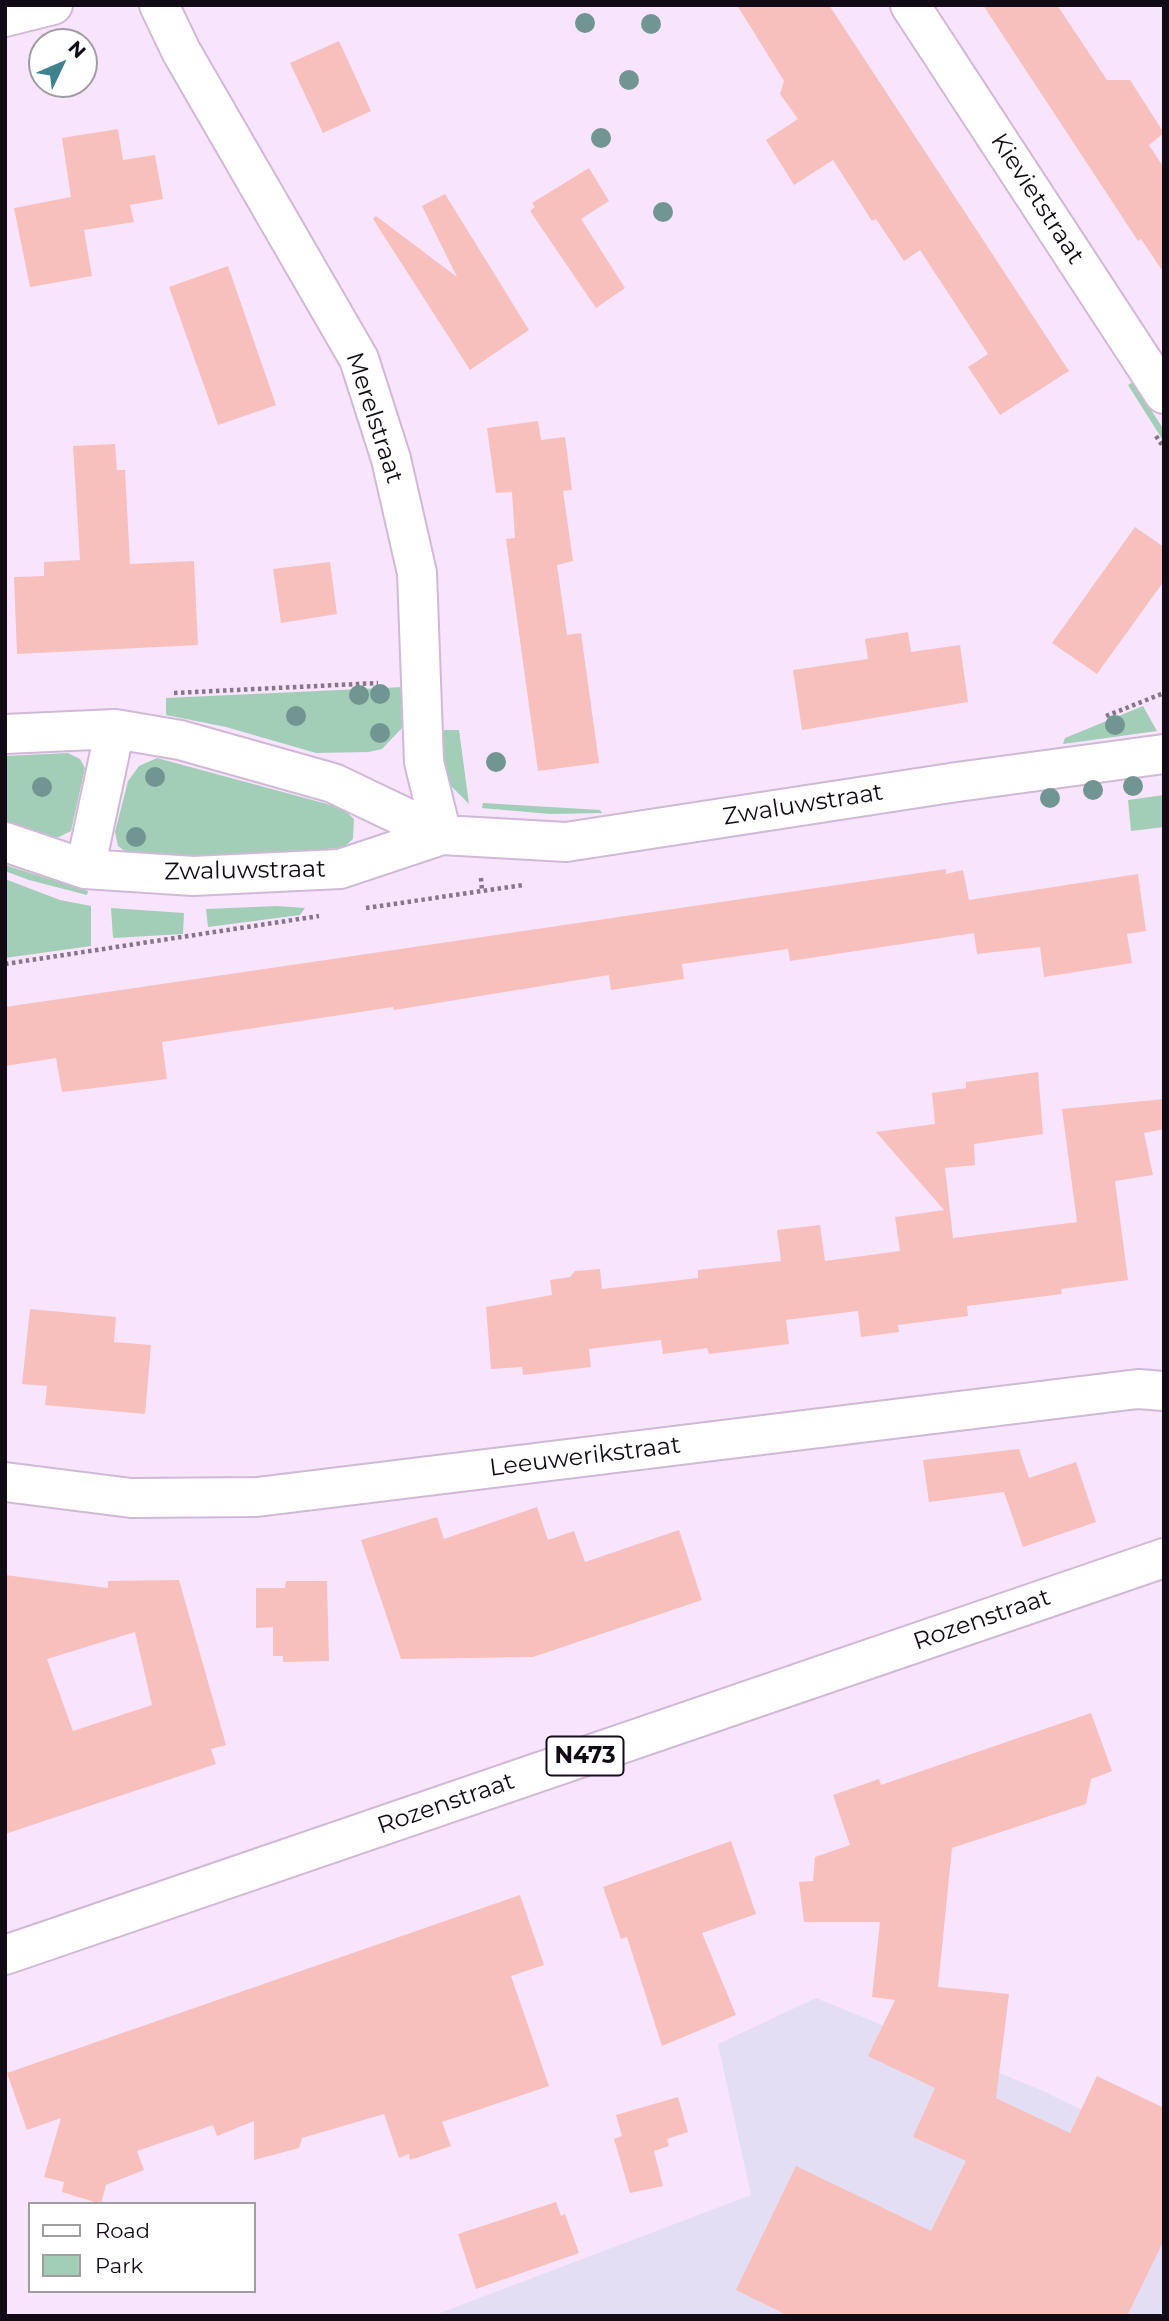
<!DOCTYPE html>
<html>
<head>
<meta charset="utf-8">
<style>
	body { margin:0 }
	#map { position:relative; width:1169px; height:2321px; overflow:hidden; background:#f8e4fd; font-family:Montserrat,sans-serif }
	canvas { display:block }
	.frame { position:absolute; inset:0; border:7px solid #120a14; pointer-events:none }
	.legend { position:absolute; left:28px; top:2202px; width:228px; height:91px; box-sizing:border-box; background:#fff; border:2px solid #a09da1; margin:0; padding:9px 12px; list-style:none; font-size:21px; color:#120a14 }
	.legend li { display:flex; align-items:center; gap:14px; height:35px }
	.legend b { width:35px; border:2px solid #a09da1 }
	.north { position:absolute; left:28px; top:28px; width:70px; height:70px; box-sizing:border-box; background:#fff; border:2px solid #a09da1; border-radius:50%; rotate:46deg; font-size:19px; font-weight:700; line-height:28px; text-align:center; color:#120a14 }
	.north::after { content:''; display:block; margin:auto; width:24px; height:32px; background:#3c838d; clip-path:polygon(50% 0,100% 100%,50% 72%,0 100%) }
</style>
</head>
<body>
<div id="map">
<canvas width="1169" height="2321"></canvas>
<div class="frame"></div>
<ul class="legend">
<li><b style="height:9px;background:#fff"></b>Road</li>
<li><b style="height:19px;background:#a2ceb7"></b>Park</li>
</ul>
<div class="north">N</div>
</div>
<script>
const c = document.querySelector('canvas').getContext('2d');
c.lineJoin = 'round';
function paint(path, color) { c.fillStyle = color; c.fill(path, 'evenodd'); }
const shape = rows => new Path2D(rows.map(r => 'M' + r).join(''));
function strokePath(path, color, width, dash) { c.strokeStyle = color; c.lineWidth = width; c.lineCap = dash ? 'butt' : 'round'; c.setLineDash(dash || []); c.stroke(path); }
function write(font, color, halo, rows, align = 'center') {
  c.font = font + ' Montserrat,sans-serif'; c.lineWidth = 5; c.setLineDash([]); c.textBaseline = 'middle'; c.strokeStyle = halo; c.fillStyle = color; for (const [text, x, y, turn = 0] of rows) {
    c.save(); c.translate(x, y); c.rotate((+turn || 0) * Math.PI / 180); c.textAlign = isNaN(turn) ? turn : align; if (halo) c.strokeText(text, 0, 0); c.fillText(text, 0, 0); c.restore();
  }
}
const industrial = shape([
	[816,1998,1041,2090,1164,2150,1164,2316,432,2316,751,2195,718,2044]
]);
const green = shape([
	[1133,382,1164,430,1164,442,1128,385],
	[404,687,402,728,382,749,369,752,316,753,226,727,166,715,166,698],
	[1143,706,1157,731,1063,744,1065,738],
	[439,730,459,730,469,804,447,782,441,760],
	[68,753,80,759,85,768,71,831,59,837,50,838,5,821,5,756],
	[157,758,342,808,354,819,353,839,343,848,177,857,130,855,118,846,115,832,128,781,139,766],
	[1164,795,1164,827,1131,831,1128,800],
	[483,803,600,810,602,813,550,814,482,808],
	[5,865,88,891,87,895,29,880,5,871],
	[5,879,60,900,91,906,91,946,5,958],
	[277,906,305,908,300,915,208,927,206,909],
	[111,908,184,913,183,934,113,938]
]);
const building = shape([
	[737,5,829,5,1069,371,1000,415,968,367,988,354,920,250,904,261,876,219,872,221,833,160,794,185,766,140,798,119,780,94,784,81],
	[983,5,1057,5,1107,80,1130,80,1164,133,1149,145,1164,168,1164,273,1141,239,1138,241],
	[339,41,371,111,323,133,290,63],
	[118,129,123,160,155,155,163,199,130,205,134,222,84,230,92,276,30,287,14,208,71,197,62,138],
	[589,168,609,201,581,219,625,288,596,308,530,211,535,207,532,203],
	[445,194,529,330,470,370,373,219,376,216,457,277,422,206],
	[228,266,276,405,218,425,169,287],
	[538,421,541,440,565,437,572,490,563,491,573,561,557,565,567,635,581,633,599,763,538,771,506,539,515,538,512,492,496,493,487,428],
	[115,444,117,470,125,470,130,564,194,561,198,645,17,654,14,577,44,576,44,562,80,560,73,446],
	[1135,527,1164,547,1164,581,1097,674,1052,643],
	[330,562,337,614,281,623,273,569],
	[908,632,911,652,960,645,968,702,802,730,793,670,868,659,865,639],
	[946,869,946,874,963,870,970,905,969,900,1138,874,1146,931,1127,934,1132,963,1044,977,1040,947,977,954,974,933,790,961,788,949,682,964,684,979,611,990,609,975,394,1010,393,1007,162,1042,167,1079,62,1092,56,1058,5,1066,5,1007],
	[1038,1072,1043,1134,974,1144,975,1165,945,1168,953,1238,1077,1222,1062,1109,1164,1099,1164,1129,1144,1133,1153,1175,1115,1181,1128,1280,1061,1289,1062,1294,967,1306,968,1316,898,1325,899,1332,861,1337,858,1311,786,1320,789,1344,709,1354,707,1348,663,1354,661,1340,589,1349,591,1367,523,1375,522,1367,491,1369,486,1307,552,1295,550,1280,570,1277,575,1271,600,1269,602,1289,698,1278,698,1270,781,1261,777,1230,820,1225,825,1261,900,1251,895,1217,944,1210,876,1132,935,1124,932,1093,966,1088,966,1082],
	[30,1309,116,1317,114,1342,151,1345,145,1414,45,1405,47,1386,22,1384],
	[1019,1449,1029,1478,1076,1462,1096,1522,1023,1547,1004,1492,929,1502,923,1460],
	[537,1507,548,1540,574,1531,585,1562,679,1530,702,1600,533,1657,401,1659,361,1540,437,1517,444,1539],
	[5,1575,108,1588,108,1581,179,1580,226,1745,211,1749,216,1764,5,1834],
	[135,1632,152,1705,73,1731,47,1659],
	[286,1581,327,1581,329,1661,283,1662,283,1656,273,1656,273,1627,256,1628,256,1588,285,1588],
	[1091,1713,1112,1771,1091,1779,1086,1804,952,1848,938,1987,1009,1994,996,2098,1070,2133,1097,2076,1164,2108,1164,2240,1127,2316,789,2316,736,2290,796,2166,931,2231,966,2161,913,2137,935,2088,868,2056,895,2000,872,1997,880,1922,804,1922,799,1882,813,1881,815,1857,850,1845,833,1795,879,1779,881,1785],
	[731,1841,756,1914,702,1933,736,2015,662,2046,627,1937,621,1939,603,1887],
	[520,1895,544,1965,511,1976,549,2086,442,2122,451,2146,410,2160,409,2154,399,2158,384,2114,302,2138,299,2148,254,2160,254,2121,217,2136,213,2125,137,2151,144,2170,106,2185,101,2204,62,2192,64,2182,44,2177,61,2118,27,2130,7,2073],
	[678,2097,688,2132,667,2139,669,2146,654,2151,663,2186,630,2193,614,2139,622,2136,616,2115],
	[556,2202,561,2216,565,2214,579,2253,476,2289,458,2234]
]);
const path = shape([
	[1156,436,1164,448],
	[174,693,378,683],
	[1106,716,1164,693],
	[481,878,482,891],
	[366,908,523,885],
	[5,964,319,916]
]);
const minor = shape([
	[159,5,181,51,359,359,391,459,417,573,424,762,442,835],
	[910,5,1164,394],
	[5,17,53,5],
	[5,734,115,729,180,740,333,783,442,835,566,842,957,782,1164,754],
	[5,842,85,869,193,876,340,869,442,835],
	[85,869,115,729],
	[5,1482,131,1498,257,1497,1138,1389,1164,1391]
]);
const primary = shape([
	[5,1955,1164,1558]
]);
const trees = [
	[585,23],
	[651,24],
	[629,80],
	[601,138],
	[663,212],
	[380,694],
	[359,695],
	[296,716],
	[1115,725],
	[380,733],
	[496,762],
	[155,777],
	[1133,786],
	[42,787],
	[1093,790],
	[1050,798],
	[136,837]
];
const shields = [
	[585,1756,77]
];
const shieldNames = [
	["N473",585,1756]
];
const streetNames = [
	["Kievietstraat",1037,199,57],
	["Merelstraat",374,418,72],
	["Zwaluwstraat",803,805,-9],
	["Zwaluwstraat",245,871,-1],
	["Leeuwerikstraat",585,1457,-7],
	["Rozenstraat",982,1620,-19],
	["Rozenstraat",446,1804,-19]
];
paint(industrial, '#e4def4');
paint(green, '#a2ceb7');
paint(building, '#f7c0bc');
strokePath(minor, '#d1b8d6', 42);
strokePath(primary, '#d1b8d6', 42);
strokePath(path, '#857789', 4.5, [3.5, 3.5]);
strokePath(minor, '#fff', 38);
strokePath(primary, '#fff', 38);
c.fillStyle = '#719691';
for (const [x, y] of trees) { c.beginPath(); c.arc(x, y, 10, 0, 2 * Math.PI); c.fill(); }
for (const [x, y, w] of shields) { const box = new Path2D(); box.roundRect(x - w / 2, y - 19.5, w, 39, 5); c.fillStyle = '#fff'; c.fill(box); strokePath(box, '#120a14', 2); }
write('bold 23px', '#120a14', null, shieldNames);
write('24px', '#120a14', '#fff', streetNames);
</script>
</body>
</html>
